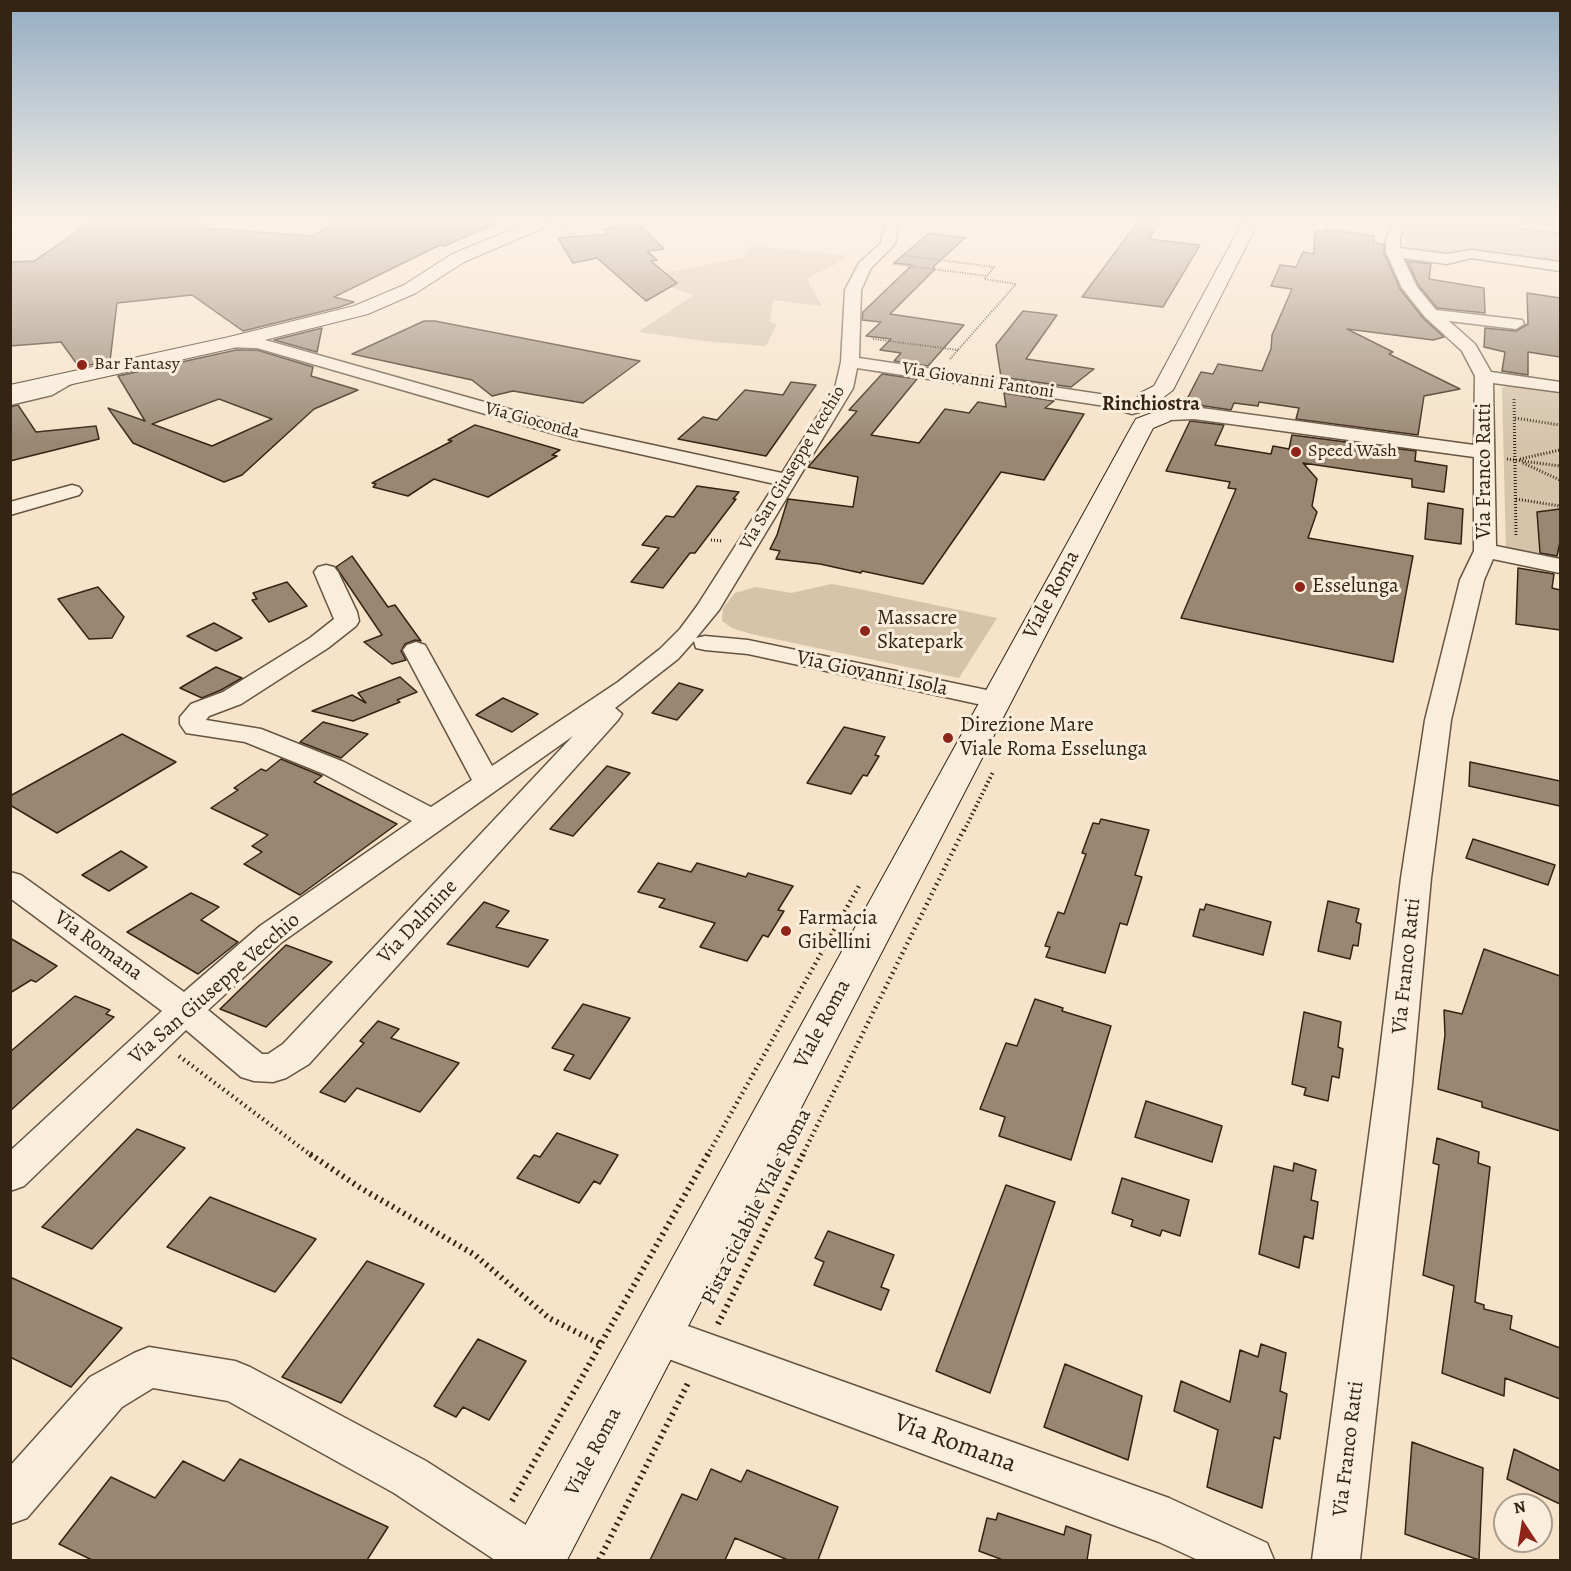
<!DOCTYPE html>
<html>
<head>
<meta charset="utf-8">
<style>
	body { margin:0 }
	#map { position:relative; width:1571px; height:1571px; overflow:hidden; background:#f6e3c9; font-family:Alegreya,serif }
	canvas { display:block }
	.frame { position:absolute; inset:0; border:12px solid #352413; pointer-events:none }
	.north { position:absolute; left:1493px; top:1493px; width:60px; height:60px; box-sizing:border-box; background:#f9eddc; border:2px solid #ab9d8c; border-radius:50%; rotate:348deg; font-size:16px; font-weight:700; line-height:24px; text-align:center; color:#352413 }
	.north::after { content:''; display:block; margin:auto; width:21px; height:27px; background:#8f2418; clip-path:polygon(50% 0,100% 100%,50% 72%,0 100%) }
</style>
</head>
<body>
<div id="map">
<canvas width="1571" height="1571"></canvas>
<div class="frame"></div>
<div class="north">N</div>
</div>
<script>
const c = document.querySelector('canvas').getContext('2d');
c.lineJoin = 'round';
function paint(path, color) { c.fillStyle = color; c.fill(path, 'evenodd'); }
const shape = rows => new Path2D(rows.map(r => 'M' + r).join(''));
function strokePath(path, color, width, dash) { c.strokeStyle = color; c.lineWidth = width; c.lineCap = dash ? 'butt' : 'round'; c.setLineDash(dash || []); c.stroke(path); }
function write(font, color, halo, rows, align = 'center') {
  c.font = font + ' Alegreya,serif'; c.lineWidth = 6; c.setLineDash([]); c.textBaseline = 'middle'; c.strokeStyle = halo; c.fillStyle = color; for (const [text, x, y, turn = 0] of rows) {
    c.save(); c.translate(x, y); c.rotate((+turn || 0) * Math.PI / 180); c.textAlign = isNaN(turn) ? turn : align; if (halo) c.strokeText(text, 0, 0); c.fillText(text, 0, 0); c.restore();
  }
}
const green = shape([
	[1409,223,1504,223,1560,231,1560,265,1457,252,1452,257,1414,254,1415,246,1404,245],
	[750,246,846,255,836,264,809,277,809,284,822,306,773,300,770,322,777,324,766,346,713,342,638,332,694,295,667,286,665,273,742,258],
	[1513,385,1560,392,1560,559,1506,551,1502,387],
	[832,584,864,590,997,618,959,678,751,634,732,628,722,621,723,608,735,593,756,587,791,593]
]);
const building = shape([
	[90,223,199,223,191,227,312,236,334,223,497,223,444,246,440,245,334,297,354,302,340,307,243,331,192,295,117,303,110,361,79,367,61,342,10,346,10,262,34,261,90,223],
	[1137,223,1159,223,1149,239,1200,245,1163,307,1082,297,1137,223],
	[639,224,664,249,647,251,657,260,651,261,677,283,646,301,597,258,573,263,558,238,608,234,603,229,639,224],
	[1326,229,1374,236,1374,243,1384,244,1384,253,1400,289,1423,318,1444,337,1433,340,1347,329,1393,352,1389,354,1460,389,1424,396,1418,435,1296,419,1299,408,1259,402,1258,406,1234,403,1231,410,1198,405,1199,403,1186,401,1201,372,1213,374,1218,364,1262,371,1271,349,1272,335,1292,289,1271,286,1280,265,1296,267,1303,252,1314,254,1315,231,1326,232,1326,229],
	[929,233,965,238,933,267,935,269,890,314,964,325,928,366,894,361,901,353,880,350,891,339,866,336,881,322,862,320,863,312,912,265,894,263,929,233],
	[1407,261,1431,264,1429,279,1484,288,1485,313,1437,308,1419,286,1407,261],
	[1527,293,1560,298,1560,357,1528,352,1528,375,1502,371,1505,352,1484,347,1485,328,1516,331,1528,324,1527,293],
	[1023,311,1057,315,1026,359,1094,369,1071,387,1001,377,996,345,1023,311],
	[424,321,435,321,640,361,583,403,513,391,492,396,472,380,352,354,424,321],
	[322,328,317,352,274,340,322,328],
	[236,350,257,350,313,367,311,376,358,390,314,409,242,475,224,482,133,443,108,408,145,421,118,376,236,350],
	[219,399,272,419,212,446,152,424,219,399],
	[882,374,917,379,871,435,919,443,945,409,969,413,978,402,1006,407,1004,393,1054,401,1045,408,1084,414,1044,480,1001,472,923,584,862,571,861,573,820,564,776,559,780,551,770,549,777,535,788,499,853,507,858,477,808,467,857,411,849,410,882,374],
	[791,382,816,385,766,456,678,439,703,417,717,420,745,390,783,395,791,382],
	[18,405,36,432,96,426,99,439,10,461,10,407,18,405],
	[1190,421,1224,425,1215,445,1271,454,1273,446,1289,449,1292,435,1416,451,1415,461,1447,466,1444,492,1412,487,1412,479,1303,463,1317,479,1312,506,1317,512,1308,538,1413,556,1393,662,1181,618,1236,489,1228,488,1230,482,1166,471,1190,421],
	[475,425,560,450,552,455,557,456,488,497,434,479,408,496,373,487,376,484,372,483,452,441,448,440,475,425],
	[697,486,739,492,733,499,736,499,695,553,690,553,663,588,631,582,659,548,642,545,666,516,674,517,697,486],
	[1428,503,1463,509,1461,544,1425,539,1428,503],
	[1560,509,1560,542,1557,556,1540,553,1537,512,1560,509],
	[352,556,388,607,395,605,421,641,415,640,405,644,401,651,406,660,392,664,364,642,382,635,336,567,352,556],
	[1518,568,1554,574,1552,588,1560,590,1560,630,1516,624,1518,568],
	[287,582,307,606,269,622,252,600,257,599,253,593,287,582],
	[98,587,124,617,112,638,89,639,58,599,98,587],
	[214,623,242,638,216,651,187,636,214,623],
	[216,667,242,678,221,690,202,698,180,688,216,667],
	[400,677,417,692,397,700,400,702,353,721,312,711,352,695,366,703,358,693,400,677],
	[679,683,703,690,677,720,652,713,679,683],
	[503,698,538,714,512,732,476,715,503,698],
	[323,722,368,734,341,758,300,742,323,722],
	[844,727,885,737,875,755,879,756,867,776,863,775,851,794,807,783,844,727],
	[122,734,176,762,57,833,10,805,10,796,122,734],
	[281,759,322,776,314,782,397,824,300,895,244,864,262,852,252,846,268,835,211,808,238,790,234,788,261,769,266,771,281,759],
	[1470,762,1560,781,1560,806,1469,786,1470,762],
	[607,766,630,773,573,836,550,829,607,766],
	[1101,819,1149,830,1135,875,1142,877,1127,925,1120,923,1105,973,1046,957,1050,947,1045,946,1058,912,1064,914,1086,854,1082,853,1093,823,1099,824,1101,819],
	[1473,839,1555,865,1548,885,1466,858,1473,839],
	[121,851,147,867,109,891,82,875,121,851],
	[658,863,691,872,697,863,746,877,748,873,793,886,778,910,784,911,768,937,763,935,747,961,700,947,715,923,659,907,665,899,638,892,658,863],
	[191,893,219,907,201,920,238,942,198,974,127,932,191,893],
	[1328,901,1359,909,1356,922,1361,924,1358,946,1353,945,1350,959,1318,951,1328,901],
	[484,902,509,911,496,927,548,940,528,967,447,944,484,902],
	[1206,904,1271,922,1263,955,1193,936,1200,909,1204,910,1206,904],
	[10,938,57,966,36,982,31,980,10,993,10,938],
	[286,945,332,962,266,1027,220,1009,286,945],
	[1484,949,1560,976,1560,1131,1482,1107,1482,1102,1438,1089,1445,1035,1444,1010,1462,1014,1484,949],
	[75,996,110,1010,106,1014,114,1017,10,1111,10,1052,75,996],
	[1035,999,1063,1008,1062,1011,1111,1026,1071,1160,999,1136,1005,1117,980,1109,1006,1043,1017,1046,1035,999],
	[583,1004,630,1018,590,1079,564,1070,574,1055,552,1048,583,1004],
	[1304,1012,1341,1022,1338,1047,1343,1049,1339,1078,1332,1076,1328,1101,1304,1095,1306,1088,1292,1084,1304,1012],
	[378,1021,399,1029,391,1038,459,1063,420,1112,357,1088,345,1102,320,1092,364,1043,360,1041,378,1021],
	[1146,1101,1222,1126,1212,1162,1135,1137,1146,1101],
	[137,1129,185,1148,92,1249,42,1227,137,1129],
	[557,1133,618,1155,600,1184,594,1181,579,1203,517,1178,534,1155,540,1157,557,1133],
	[1437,1138,1479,1152,1478,1163,1490,1167,1475,1302,1484,1305,1484,1309,1512,1316,1510,1329,1560,1348,1560,1399,1505,1378,1504,1396,1442,1373,1454,1286,1423,1275,1439,1165,1433,1163,1437,1138],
	[1294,1163,1316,1170,1311,1200,1318,1202,1313,1239,1304,1236,1299,1268,1259,1254,1274,1166,1293,1171,1294,1163],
	[1122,1178,1189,1200,1180,1236,1162,1230,1160,1236,1131,1226,1133,1220,1112,1213,1122,1178],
	[1006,1185,1055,1202,990,1393,936,1371,1006,1185],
	[210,1197,316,1239,275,1292,167,1247,210,1197],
	[828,1231,894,1255,881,1287,889,1290,881,1310,814,1285,824,1262,815,1258,828,1231],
	[367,1261,424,1284,341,1403,282,1377,367,1261],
	[10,1277,122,1328,71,1387,10,1357,10,1277],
	[478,1339,526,1361,489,1420,463,1407,456,1417,434,1406,478,1339],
	[1261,1344,1286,1353,1280,1391,1287,1394,1280,1439,1274,1437,1262,1508,1207,1487,1218,1430,1174,1411,1181,1381,1230,1402,1240,1350,1258,1357,1261,1344],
	[1065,1364,1142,1396,1128,1460,1044,1427,1065,1364],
	[1412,1442,1483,1468,1479,1560,1405,1534,1412,1442],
	[1514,1449,1560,1471,1560,1504,1507,1479,1514,1449],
	[240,1459,388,1527,367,1560,92,1560,59,1544,111,1477,155,1498,183,1461,224,1481,240,1459],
	[711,1469,741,1482,747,1470,838,1507,818,1560,788,1560,735,1538,725,1560,650,1560,682,1494,697,1500,711,1469],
	[998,1513,1064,1535,1066,1526,1091,1535,1087,1560,1003,1560,979,1551,987,1518,996,1520,998,1513]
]);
const pathFar4 = shape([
	[902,255,994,267,987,276],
	[893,264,987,276,984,279,1016,284,950,359],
	[873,339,958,350]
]);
const pathFar3 = shape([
	[1514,399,1516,536],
	[1515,418,1560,425],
	[1507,459,1560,466],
	[1520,459,1560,450],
	[1523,463,1560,480],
	[1516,499,1560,506],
	[711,540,722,541]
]);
const pathFar2 = shape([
	[964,831,993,772]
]);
const pathFar1 = shape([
	[179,1056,312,1156],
	[707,1156,859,886],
	[802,1156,964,829]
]);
const path = shape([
	[310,1154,359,1187,475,1255,549,1318,600,1344],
	[718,1324,803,1154],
	[512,1501,708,1154],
	[599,1560,689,1381]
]);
const service = shape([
	[561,223,567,223,573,234,569,234,561,223]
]);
const minor = shape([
	[885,223,899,223,895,244,871,268,861,290,859,358,1106,395,1139,404,1141,408,1139,412,1132,414,1105,406,857,368,853,388,719,610,696,638,705,636,748,640,996,692,1005,694,1009,700,1005,706,996,708,748,654,705,650,696,648,694,641,678,659,615,708,622,714,618,720,309,1064,286,1078,273,1082,254,1081,241,1077,186,1030,24,1186,10,1191,10,1151,162,1011,10,898,10,872,21,875,184,992,260,926,412,821,324,774,245,742,186,733,180,724,180,717,191,704,223,692,310,638,334,619,314,572,318,567,326,565,334,567,338,572,357,612,359,621,356,626,328,648,241,704,209,716,206,720,261,729,344,762,431,807,472,780,403,650,407,645,416,642,425,645,492,766,618,682,660,649,680,629,697,606,775,484,572,439,257,348,223,347,220,343,223,339,258,338,583,430,782,473,835,388,841,362,845,290,859,263,881,243,885,223],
	[573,736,283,1044,268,1054,262,1054,208,1010,282,942,573,736],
	[1393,223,1407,223,1400,239,1400,248,1447,254,1471,250,1560,262,1560,271,1471,258,1447,264,1403,258,1417,287,1436,310,1522,320,1524,324,1516,329,1449,321,1475,344,1491,372,1560,382,1560,392,1493,383,1496,546,1560,559,1560,573,1493,559,1484,580,1451,720,1431,878,1412,1084,1360,1560,1312,1560,1376,1084,1401,878,1425,720,1460,580,1474,551,1474,457,1194,419,1170,420,1163,418,1160,414,1163,410,1170,408,1194,407,1474,445,1475,376,1462,351,1425,317,1402,288,1386,252,1386,239,1393,223],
	[1508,223,1560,225,1560,233,1515,227,1508,223],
	[65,375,71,376,74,380,71,384,52,395,10,405,10,394,38,387,65,375],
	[72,485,79,487,82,491,79,495,10,515,10,502,72,485],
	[657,1315,1169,1498,1267,1543,1274,1560,1198,1560,1159,1542,642,1349,636,1335,642,1321,657,1315],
	[149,1347,235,1361,250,1367,426,1461,554,1543,561,1560,495,1560,394,1493,228,1401,153,1388,122,1407,27,1518,10,1524,10,1466,90,1377,134,1353,149,1347]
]);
const secondary = shape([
	[528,223,550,223,548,226,464,262,416,293,368,314,229,349,10,398,10,385,229,337,354,306,404,285,452,254,528,223],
	[1242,223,1258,223,1173,390,1156,403,1148,404,1140,403,1137,398,1140,393,1154,386,1242,223],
	[1162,409,1170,411,1173,416,1170,421,1153,428,567,1560,509,1560,517,1540,1133,424,1136,419,1162,409]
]);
const markers = [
	[82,365,6,"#8f2418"],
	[1296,452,6,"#8f2418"],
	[1300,587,6,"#8f2418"],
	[865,631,6,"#8f2418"],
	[948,738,6,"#8f2418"],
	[786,931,6,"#8f2418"]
];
const farPoinames = [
	["Bar Fantasy",94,365],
	["Speed Wash",1308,452]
];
const farStreetnames = [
	["Via Giovanni Fantoni",978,381,9],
	["Via Gioconda",532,421,15],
	["Via San Giuseppe Vecchio",793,468,-59]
];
const farQuarternames = [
	["Rinchiostra",1151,405]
];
const streetNames = [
	["Via Franco Ratti",1485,471,-90],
	["Viale Roma",1052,595,-62],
	["Via Giovanni Isola",872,674,12],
	["Via Dalmine",418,922,-47],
	["Via Romana",98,946,36],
	["Via Franco Ratti",1407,966,-84],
	["Via San Giuseppe Vecchio",215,989,-41],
	["Viale Roma",823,1024,-62],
	["Pista ciclabile Viale Roma",757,1207,-63],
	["Via Franco Ratti",1349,1449,-83],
	["Viale Roma",594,1452,-62]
];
const poiNames = [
	["Esselunga",1312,587],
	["Massacre",877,619],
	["Skatepark",877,643],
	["Direzione Mare",960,726],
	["Viale Roma Esselunga",960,750],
	["Farmacia",798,919],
	["Gibellini",798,943]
];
const nearStreetnames = [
	["Via Romana",955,1444,20]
];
paint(green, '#d5c3aa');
paint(building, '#998772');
strokePath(building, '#352413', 1.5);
strokePath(service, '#655440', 2);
strokePath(minor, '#655440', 3);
strokePath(secondary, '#352413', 2);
strokePath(pathFar4, '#352413', 2, [1, 1.5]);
strokePath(pathFar3, '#352413', 3, [1, 2]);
strokePath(pathFar2, '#352413', 4, [1.5, 3]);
strokePath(pathFar1, '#352413', 4.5, [1.5, 4]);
strokePath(path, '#352413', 6, [2, 4.5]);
paint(service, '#f9eddc');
paint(minor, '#f9eddc');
paint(secondary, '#f9eddc');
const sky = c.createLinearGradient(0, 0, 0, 443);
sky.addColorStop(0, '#93adc3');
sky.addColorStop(0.5, '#fbf2e7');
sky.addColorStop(1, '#fbf2e700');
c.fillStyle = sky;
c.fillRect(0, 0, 1571, 443);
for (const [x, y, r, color] of markers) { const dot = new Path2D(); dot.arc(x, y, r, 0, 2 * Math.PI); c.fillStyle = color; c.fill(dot); strokePath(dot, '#f9eddc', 2); }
write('18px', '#352413', '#f9eddc', farPoinames, 'left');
write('18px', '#352413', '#f9eddc', farStreetnames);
write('bold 20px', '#352413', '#f9eddc', farQuarternames);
write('21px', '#352413', '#f9eddc', streetNames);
write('21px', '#352413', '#f9eddc', poiNames, 'left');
write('26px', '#352413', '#f9eddc', nearStreetnames);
</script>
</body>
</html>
